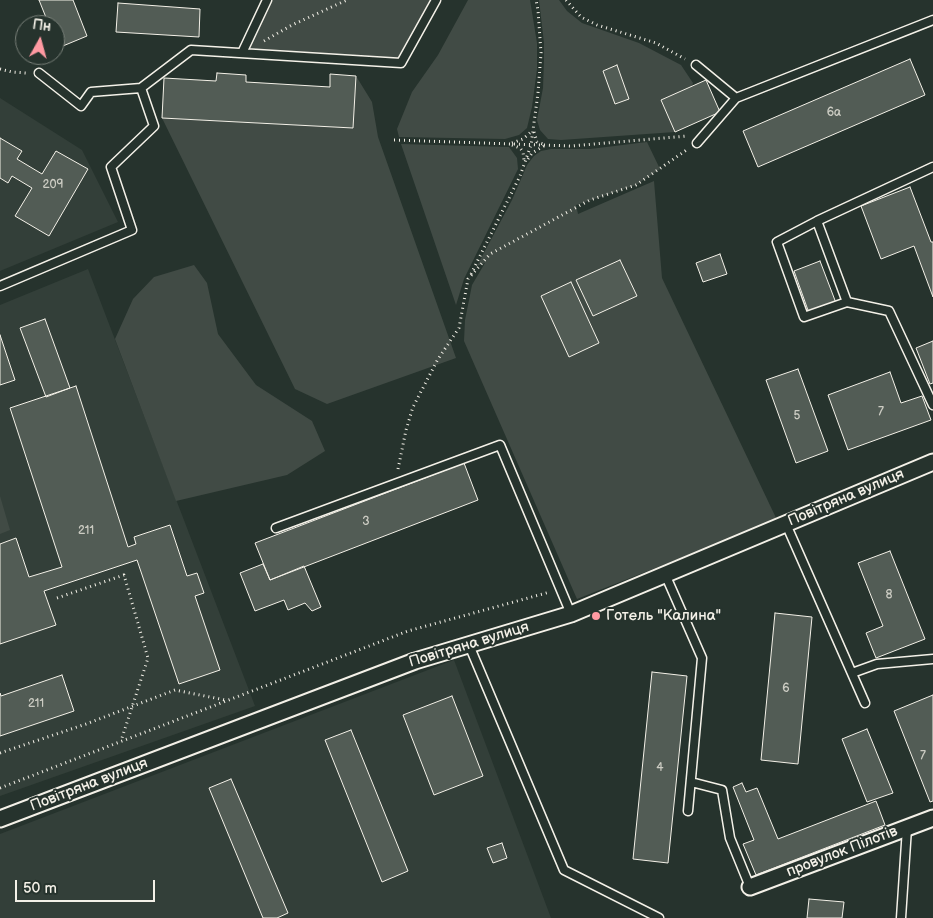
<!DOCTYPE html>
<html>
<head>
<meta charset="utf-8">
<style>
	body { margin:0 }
	#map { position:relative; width:933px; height:918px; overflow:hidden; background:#26332d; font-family:"Balsamiq Sans",sans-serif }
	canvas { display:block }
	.north { position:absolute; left:15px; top:15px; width:50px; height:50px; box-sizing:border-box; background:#26332d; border:1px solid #787f78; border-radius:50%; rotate:7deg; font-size:14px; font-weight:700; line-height:20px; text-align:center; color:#f4f1e8 }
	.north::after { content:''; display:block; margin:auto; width:18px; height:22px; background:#ff9aa2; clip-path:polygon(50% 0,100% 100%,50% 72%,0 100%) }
	.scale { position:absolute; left:15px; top:880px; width:140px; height:22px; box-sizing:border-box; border:2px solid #f4f1e8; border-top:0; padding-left:6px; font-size:15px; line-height:18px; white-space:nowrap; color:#f4f1e8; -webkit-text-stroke:4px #26332d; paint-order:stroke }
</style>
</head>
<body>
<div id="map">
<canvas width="933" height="918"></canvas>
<div class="north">Пн</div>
<div class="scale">50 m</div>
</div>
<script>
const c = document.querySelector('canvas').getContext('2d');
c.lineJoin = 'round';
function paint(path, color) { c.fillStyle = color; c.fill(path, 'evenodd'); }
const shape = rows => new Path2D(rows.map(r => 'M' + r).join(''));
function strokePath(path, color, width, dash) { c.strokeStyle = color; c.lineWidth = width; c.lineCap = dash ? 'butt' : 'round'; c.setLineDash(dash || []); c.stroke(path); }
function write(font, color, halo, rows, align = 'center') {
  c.font = font + ' "Balsamiq Sans",sans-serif'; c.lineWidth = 4; c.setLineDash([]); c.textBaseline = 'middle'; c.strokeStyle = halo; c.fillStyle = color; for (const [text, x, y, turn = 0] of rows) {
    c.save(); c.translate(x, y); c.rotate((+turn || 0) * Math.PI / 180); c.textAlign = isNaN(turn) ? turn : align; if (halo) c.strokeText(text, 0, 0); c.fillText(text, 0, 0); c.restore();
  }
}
const built = shape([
	[0,98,82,150,118,222,0,271],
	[88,269,255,706,0,796,0,305],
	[454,660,551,918,0,918,0,834]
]);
const green = shape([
	[267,0,436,0,401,63,242,53],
	[468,0,530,0,537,43,537,69,532,107,527,128,519,135,505,139,399,137,397,129,412,92,438,55],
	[539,0,559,0,567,11,582,23,639,43,681,65,693,83,675,132,561,140,548,139,540,130,537,120,543,88,544,60,544,43],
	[356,76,372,102,378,137,456,358,327,404,295,389,162,118,353,128],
	[647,142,660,169,636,185,576,205,578,214,654,181,662,278,777,520,577,599,464,341,465,320,472,285,485,263,477,266,512,200,527,165,534,156,541,151,551,149,590,149],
	[401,144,509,147,517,158,518,169,464,279,456,305],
	[194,265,207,283,218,334,256,385,312,421,325,451,287,475,176,501,115,339,133,299,154,277],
	[0,496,10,530,0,534]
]);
const building = shape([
	[39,0,73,0,87,36,58,48,55,40,55,25,49,25,39,0],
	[118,3,200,9,199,37,116,32,118,3],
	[910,59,925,95,758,167,743,131,910,59],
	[617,65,629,99,615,104,603,71,617,65],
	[217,73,246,75,246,82,330,87,330,74,356,76,353,128,162,118,164,78,216,81,217,73],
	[706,80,720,112,675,132,661,100,706,80],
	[0,138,22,151,17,159,42,174,56,151,88,169,49,236,15,216,32,188,12,176,8,183,0,178,0,138],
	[910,187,931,242,933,242,933,297,914,246,881,259,861,206,910,187],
	[720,254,727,274,703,282,696,263,720,254],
	[620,260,637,296,593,316,576,280,620,260],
	[820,261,836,303,809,313,794,271,820,261],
	[571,282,599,343,569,357,541,296,571,282],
	[45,319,70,388,46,397,20,328,45,319],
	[0,335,15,380,0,385,0,335],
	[933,341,933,383,930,384,916,348,933,341],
	[798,369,828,451,796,463,766,380,798,369],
	[890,372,901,403,922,396,931,420,848,450,828,395,890,372],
	[76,386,128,547,136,544,134,537,170,525,187,576,197,573,204,593,195,596,220,670,179,684,137,560,44,591,56,625,0,644,0,544,16,538,29,577,62,567,10,408,76,386],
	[464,463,478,500,270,580,255,543,464,463],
	[890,551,925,639,876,658,866,633,883,626,858,563,890,551],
	[263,564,270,580,304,566,321,607,312,611,305,603,288,610,284,600,255,611,240,573,263,564],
	[775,613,812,617,798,764,761,760,775,613],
	[652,672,687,676,668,863,633,859,652,672],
	[62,675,74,711,0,736,0,693,1,696,62,675],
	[933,695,933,801,930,802,894,711,933,695],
	[452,696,483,776,434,795,403,715,452,696],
	[867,729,893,793,867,802,842,739,867,729],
	[351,730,408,871,382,882,325,740,351,730],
	[231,779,288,913,277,918,263,918,209,788,231,779],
	[742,783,746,792,757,788,778,839,876,801,885,825,756,875,743,844,754,840,733,787,742,783],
	[502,843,507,858,493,863,487,848,502,843],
	[809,899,844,902,842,918,807,918,809,899]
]);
const path = shape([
	[566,0,581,17,597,25,656,43,685,59],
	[264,41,292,25,347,0],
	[0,69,12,72,26,73],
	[534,132,537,142,543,144],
	[394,140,571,146,687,136],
	[512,143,523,139,532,131],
	[512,145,520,148,523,152,524,160],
	[528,159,532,153,544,146],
	[471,274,520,176,531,145,538,93,541,53,538,10,536,0],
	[398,469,406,430,413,407,438,359,459,328,468,279,490,254,590,200,636,185,688,149],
	[57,598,124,575,148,658,121,741],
	[0,753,86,724,175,690,225,700],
	[0,788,408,631,550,592]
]);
const service = shape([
	[242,53,267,0],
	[696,65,736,98],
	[141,88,191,50,401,63,436,0],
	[697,143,736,98,933,20],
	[933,167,817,221,847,302,889,311,933,405],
	[817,221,777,242,804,317,847,302],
	[0,286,132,230,111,167,154,126,141,88,91,92,81,106,39,73],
	[786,524,865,703],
	[276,528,500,445,571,614],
	[665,574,702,658,688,811],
	[469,645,564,870,659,918],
	[852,673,877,664,933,659],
	[691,782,722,790,730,838,750,887],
	[901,918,907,828]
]);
const minor = shape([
	[0,819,415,661,571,614,933,462],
	[750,887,933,818]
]);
const markers = [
	[596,616,5,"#ff9aa2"]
];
const numberNames = [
	["6а",834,113],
	["209",53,185],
	["7",881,412],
	["5",797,416],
	["3",366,522],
	["211",86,531],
	["8",889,595],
	["6",786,689],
	["211",36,704],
	["7",923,756],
	["4",660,768]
];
const streetNames = [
	["Повітряна вулиця",846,498,-23],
	["Повітряна вулиця",469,645,-17],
	["Повітряна вулиця",89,785,-21],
	["провулок Пілотів",842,852,-21]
];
const poiNames = [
	["Готель \"Калина\"",606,616]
];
paint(built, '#333f39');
paint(green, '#414b45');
paint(building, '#525c55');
strokePath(building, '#f4f1e8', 1);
strokePath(service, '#f4f1e8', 11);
strokePath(minor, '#f4f1e8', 19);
strokePath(path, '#f4f1e8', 3, [1, 4]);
strokePath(service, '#26332d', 8);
strokePath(minor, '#26332d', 15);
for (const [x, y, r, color] of markers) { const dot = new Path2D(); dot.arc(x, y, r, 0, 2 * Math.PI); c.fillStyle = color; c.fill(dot); strokePath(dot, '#26332d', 2); }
write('12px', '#ccccc3', null, numberNames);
write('15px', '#f4f1e8', '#26332d', streetNames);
write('15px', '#f4f1e8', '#26332d', poiNames, 'left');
</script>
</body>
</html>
